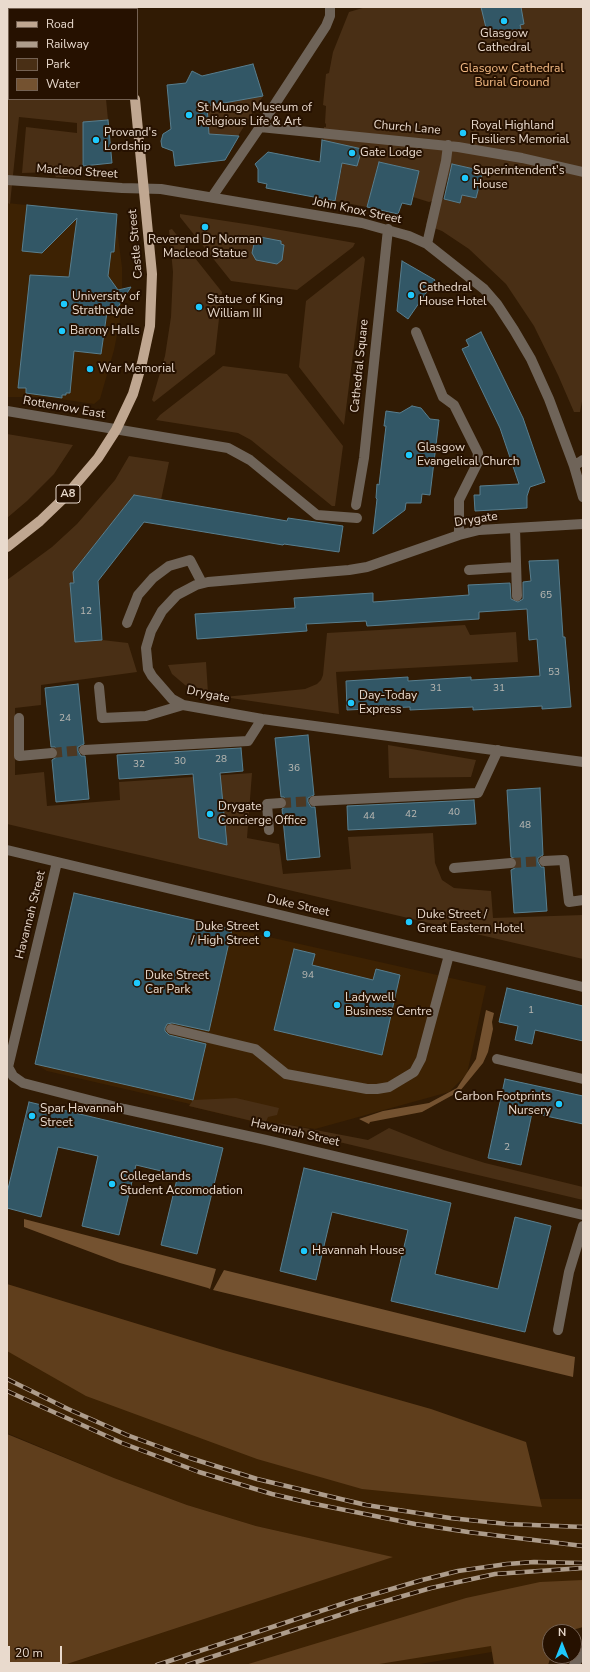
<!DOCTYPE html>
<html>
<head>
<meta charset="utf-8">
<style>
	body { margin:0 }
	#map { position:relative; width:590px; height:1672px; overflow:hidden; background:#311b04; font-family:"Nunito Sans",sans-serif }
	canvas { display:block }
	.frame { position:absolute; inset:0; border:8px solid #e9dacd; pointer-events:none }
	.legend { position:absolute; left:8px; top:8px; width:130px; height:92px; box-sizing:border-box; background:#261100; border:1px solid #746152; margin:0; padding:5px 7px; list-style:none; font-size:12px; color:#e9dacd }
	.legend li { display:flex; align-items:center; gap:8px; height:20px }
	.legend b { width:20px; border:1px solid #746152 }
	.north { position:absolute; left:542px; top:1624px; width:40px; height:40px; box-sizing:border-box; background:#261100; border:1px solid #746152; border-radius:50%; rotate:0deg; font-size:11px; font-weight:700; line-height:16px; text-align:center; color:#e9dacd }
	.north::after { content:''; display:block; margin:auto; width:14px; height:18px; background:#1ec9fd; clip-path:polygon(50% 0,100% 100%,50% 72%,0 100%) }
	.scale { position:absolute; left:8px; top:1646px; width:54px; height:18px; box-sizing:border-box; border:2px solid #e9dacd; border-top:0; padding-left:5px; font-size:12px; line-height:14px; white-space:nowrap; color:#e9dacd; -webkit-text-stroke:3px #261100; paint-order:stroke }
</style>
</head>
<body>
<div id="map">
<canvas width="590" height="1672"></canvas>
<div class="frame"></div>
<ul class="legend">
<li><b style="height:5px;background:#c0a791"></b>Road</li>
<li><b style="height:5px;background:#ad9c8b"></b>Railway</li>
<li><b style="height:11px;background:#492f15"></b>Park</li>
<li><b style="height:11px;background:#745230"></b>Water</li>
</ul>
<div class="north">N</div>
<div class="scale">20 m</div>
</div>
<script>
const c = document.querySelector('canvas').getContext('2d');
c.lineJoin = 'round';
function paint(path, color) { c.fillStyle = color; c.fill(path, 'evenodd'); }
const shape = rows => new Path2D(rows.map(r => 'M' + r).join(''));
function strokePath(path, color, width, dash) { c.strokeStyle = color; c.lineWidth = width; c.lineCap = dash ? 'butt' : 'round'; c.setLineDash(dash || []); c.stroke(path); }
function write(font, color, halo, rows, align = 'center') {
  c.font = font + ' "Nunito Sans",sans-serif'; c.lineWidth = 4; c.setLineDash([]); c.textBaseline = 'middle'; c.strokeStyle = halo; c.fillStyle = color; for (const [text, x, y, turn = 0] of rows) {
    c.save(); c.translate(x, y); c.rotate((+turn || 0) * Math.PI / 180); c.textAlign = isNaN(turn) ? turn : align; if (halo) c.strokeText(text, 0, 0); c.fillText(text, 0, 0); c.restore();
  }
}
const built = shape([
	[7,203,115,214,122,267,122,298,120,320,114,350,100,399,94,404,46,397,7,397],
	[74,893,486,986,467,1074,449,1092,315,1129,279,1123,276,1127,189,1106,190,1104,47,1071,35,1064],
	[7,1313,524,1499,583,1499,583,1627,565,1632,550,1632,498,1651,414,1665,64,1665,392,1557,256,1526,187,1505,114,1478,7,1433]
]);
const green = shape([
	[7,7,97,7,97,9,9,9,9,99,106,99,108,120,83,122,82,176,56,177,53,172,22,173,26,127,77,133,77,123,19,117,10,204,7,203],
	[366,7,583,7,583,396,580,412,574,412,558,375,534,326,506,284,469,249,442,231,426,225,432,201,429,202,413,197,419,171,379,162,367,207,335,201,342,167,323,163,324,127,326,127,326,124,325,123,326,106,323,105,326,74,329,73,333,52,349,12],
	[452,164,482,171,476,198,462,195,460,203,442,199],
	[263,96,238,136,221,135,211,162,207,106],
	[180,214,252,225,355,243,353,247,297,290,231,281,180,217],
	[172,229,222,292,215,354,154,402,152,400,165,356,171,317,173,272,169,230],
	[363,256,365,259,344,425,299,367,306,301],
	[223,366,287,374,343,446,335,506,332,506,251,440,238,433,156,420,160,415],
	[7,434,73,445,54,474,27,501,7,518],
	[129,456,169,462,161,500,134,495,80,563,86,567,74,583,70,584,75,642,102,640,128,643,137,672,41,685,41,705,15,708,15,775,44,772,47,806,120,800,119,782,252,773,247,838,279,844,283,874,351,869,348,837,433,833,435,863,442,880,454,888,491,891,493,918,583,915,583,959,7,824,7,580,52,547,77,524,115,480],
	[465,625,470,635,516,632,518,662,336,672,339,714,224,697,305,689,317,684,321,680,323,675,327,633],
	[206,662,208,693,201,692,185,685,172,674,168,665],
	[388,745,476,760,471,777,389,778],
	[236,1098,279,1108,277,1115,268,1117,265,1124,189,1106,193,1100],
	[279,1123,368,1140,389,1128,444,1150,485,1163,583,1187,583,1200,276,1127]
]);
const forest = shape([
	[7,1284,223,1350,431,1409,526,1442,542,1507,362,1489,257,1459,86,1396,7,1351],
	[7,1434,114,1478,187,1505,256,1526,393,1557,64,1665,7,1665],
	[583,1580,583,1627,565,1632,550,1632,550,1656,551,1656,548,1665,494,1665,491,1646,373,1665,245,1665,466,1598,540,1582]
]);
const water = shape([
	[486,1010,494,1013,492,1022,493,1029,488,1052,483,1063,460,1091,422,1112,370,1122,369,1124,359,1119,383,1111,429,1103,457,1088,476,1059],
	[24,1219,216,1269,210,1289,208,1288,120,1263,24,1227],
	[224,1270,575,1357,573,1377,213,1290]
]);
const building = shape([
	[481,7,521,7,524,24,520,25,521,29,491,35,490,31,487,32,481,7],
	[253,64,263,96,207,106,209,134,239,136,225,160,175,166,173,151,162,147,161,141,163,134,171,129,167,85,186,83,192,71,202,76,253,64],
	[108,120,112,163,83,166,83,122,108,120],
	[322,140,362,149,357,166,342,163,335,201,266,188,267,184,258,182,258,169,255,164,268,152,320,162,322,140],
	[379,162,419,171,411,205,402,203,398,214,367,207,379,162],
	[452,164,483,171,476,198,462,195,460,203,444,199,452,164],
	[27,205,117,214,114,252,111,252,108,276,118,290,131,287,118,307,107,312,101,354,74,351,70,393,66,393,66,395,62,395,62,398,26,393,26,388,18,388,30,275,69,277,77,218,42,253,22,251,27,205],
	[260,237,281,241,281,244,284,245,282,260,277,264,256,260,252,253,255,239,259,240,260,237],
	[402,261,435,280,408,319,397,311,402,261],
	[481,332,523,418,545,482,530,487,527,496,527,508,475,511,474,495,480,495,480,486,519,484,500,428,462,349,469,346,466,340,481,332],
	[412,406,421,408,430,419,439,420,430,495,422,494,421,503,406,503,405,510,373,534,377,499,376,498,377,484,379,485,386,426,384,426,386,411,400,413,412,406],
	[134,495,287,521,288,518,343,526,339,552,284,544,283,545,144,522,98,581,102,640,75,642,70,583,74,583,73,572,134,495],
	[558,560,563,637,565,637,571,707,542,709,542,706,473,710,473,707,410,710,410,707,347,710,346,681,408,677,408,681,471,677,471,680,540,676,537,639,529,640,527,609,479,612,479,619,367,626,366,621,306,624,307,631,197,639,195,614,295,608,294,598,373,593,373,602,469,595,468,585,510,583,511,599,518,602,523,599,523,582,531,581,529,561,558,560],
	[78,684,84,744,78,747,78,751,81,756,85,756,89,799,56,802,52,760,58,756,58,752,55,747,51,747,45,688,78,684],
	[308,735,314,795,308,798,308,802,311,807,315,807,320,857,287,860,282,809,287,806,287,802,284,797,281,797,275,738,308,735],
	[241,748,243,771,220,773,227,845,199,838,193,774,119,779,117,755,241,748],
	[540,788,543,855,538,858,538,862,541,867,544,867,547,911,514,913,511,870,515,868,517,863,516,859,511,857,507,790,540,788],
	[474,800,476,824,348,830,347,806,474,800],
	[74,893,232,929,209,1031,172,1023,167,1024,165,1028,165,1031,169,1035,206,1044,193,1100,35,1064,74,893],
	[294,949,315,954,312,965,373,980,376,969,400,975,382,1055,274,1030,294,949],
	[507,988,583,1006,583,1041,535,1030,532,1044,515,1040,518,1026,499,1022,507,988],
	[505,1079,583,1096,583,1124,532,1113,521,1165,488,1158,505,1079],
	[29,1102,223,1148,197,1254,161,1245,178,1175,136,1165,119,1235,82,1226,98,1156,58,1147,41,1217,7,1208,7,1193,29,1102],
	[304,1168,451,1203,435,1274,498,1289,515,1217,551,1226,525,1332,391,1301,408,1230,332,1212,316,1280,280,1271,304,1168]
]);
const minorTunnel = shape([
	[52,753,84,750],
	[281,803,314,801],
	[511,863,544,861]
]);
const minor = shape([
	[260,127,458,147,522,158,583,172],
	[7,180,122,188,161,189,362,223,409,236,427,244,484,289,497,304,514,330,531,359,549,399,574,466,583,497],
	[212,197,260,127,326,26,330,16,330,7],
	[427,244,446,161,448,145],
	[416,332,443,397,454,405,478,453,477,464,459,500,459,535],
	[7,411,228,448,250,460,317,515,357,518],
	[574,466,583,460],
	[356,505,364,458,388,229],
	[583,524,479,530,459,535,367,567,349,570,208,582,196,585,177,595,162,611,151,631,146,648,148,669,152,676,172,699,183,705,262,719,583,762],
	[515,528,517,596],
	[469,570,516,567],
	[127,623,138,595,153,578,169,566,190,560,202,583],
	[99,687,102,718,146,716,183,705],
	[19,718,19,756,52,753],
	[84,750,248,741,262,719],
	[314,801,478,793,498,750],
	[269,830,267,804,281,803],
	[7,850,583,987],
	[544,861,564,860,569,902,583,900],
	[57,862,8,1067,13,1076,23,1083,124,1109,266,1140,583,1215],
	[454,868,511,863],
	[171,1029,255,1049,286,1074,367,1089,377,1089,389,1087,414,1072,421,1059,449,955],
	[497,1059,583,1079],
	[558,1330,569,1272,583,1226],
	[574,1665,583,1652]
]);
const major = shape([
	[124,7,124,9],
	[7,547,40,521,64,498,98,458,116,430,133,394,142,363,150,326,152,274,135,99]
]);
const rail = shape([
	[7,1379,68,1409,127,1435,190,1458,257,1479,366,1505,450,1518,507,1524,583,1527],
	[7,1391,122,1443,199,1472,272,1494,310,1503,415,1524,468,1532,583,1546],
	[157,1665,354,1600,422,1580,458,1571,507,1564,534,1562,583,1563],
	[187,1665,358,1609,431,1588,495,1574,583,1568]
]);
const markers = [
	[504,21,4,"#1ec9fd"],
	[189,115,4,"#1ec9fd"],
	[463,133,4,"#1ec9fd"],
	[96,140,4,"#1ec9fd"],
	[352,153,4,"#1ec9fd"],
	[465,178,4,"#1ec9fd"],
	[205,227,4,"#1ec9fd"],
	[411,295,4,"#1ec9fd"],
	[64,304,4,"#1ec9fd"],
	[199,307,4,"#1ec9fd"],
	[62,331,4,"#1ec9fd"],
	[90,369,4,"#1ec9fd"],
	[409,455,4,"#1ec9fd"],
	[351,703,4,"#1ec9fd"],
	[210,814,4,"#1ec9fd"],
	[409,922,4,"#1ec9fd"],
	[267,934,4,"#1ec9fd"],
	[137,983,4,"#1ec9fd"],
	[337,1005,4,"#1ec9fd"],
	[559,1104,4,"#1ec9fd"],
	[32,1116,4,"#1ec9fd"],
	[112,1184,4,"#1ec9fd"],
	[304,1251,4,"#1ec9fd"]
];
const numberNames = [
	["65",546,596],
	["12",86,612],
	["53",554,673],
	["31",436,689],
	["31",499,689],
	["24",65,719],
	["28",221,760],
	["30",180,762],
	["32",139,765],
	["36",294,769],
	["40",454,813],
	["42",411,815],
	["44",369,817],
	["48",525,826],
	["94",308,976],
	["1",531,1011],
	["2",507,1148]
];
const shields = [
	[68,494,24]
];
const shieldNames = [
	["A8",68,494]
];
const poiNames = [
	["Glasgow",504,34,"center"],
	["Cathedral",504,48,"center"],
	["St Mungo Museum of",197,108],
	["Religious Life & Art",197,122],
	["Royal Highland",471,126],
	["Fusiliers Memorial",471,140],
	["Provand's",104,133],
	["Lordship",104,147],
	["Gate Lodge",360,153],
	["Superintendent's",473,171],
	["House",473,185],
	["Reverend Dr Norman",205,240,"center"],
	["Macleod Statue",205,254,"center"],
	["Cathedral",419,288],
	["House Hotel",419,302],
	["University of",72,297],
	["Strathclyde",72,311],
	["Statue of King",207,300],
	["William III",207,314],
	["Barony Halls",70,331],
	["War Memorial",98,369],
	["Glasgow",417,448],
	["Evangelical Church",417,462],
	["Day-Today",359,696],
	["Express",359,710],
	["Drygate",218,807],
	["Concierge Office",218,821],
	["Duke Street /",417,915],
	["Great Eastern Hotel",417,929],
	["Duke Street",259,927,"right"],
	["/ High Street",259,941,"right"],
	["Duke Street",145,976],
	["Car Park",145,990],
	["Ladywell",345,998],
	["Business Centre",345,1012],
	["Carbon Footprints",551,1097,"right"],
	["Nursery",551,1111,"right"],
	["Spar Havannah",40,1109],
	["Street",40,1123],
	["Collegelands",120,1177],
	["Student Accomodation",120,1191],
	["Havannah House",312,1251]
];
const parkNames = [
	["Glasgow Cathedral",512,69],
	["Burial Ground",512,83]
];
const streetNames = [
	["Church Lane",407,128,5],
	["Macleod Street",77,172,4],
	["John Knox Street",357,211,12],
	["Castle Street",136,244,-95],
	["Cathedral Square",360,366,-84],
	["Rottenrow East",64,408,10],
	["Drygate",476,520,-9],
	["Drygate",208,695,12],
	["Duke Street",298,906,13],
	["Havannah Street",31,915,-76],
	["Havannah Street",295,1133,13]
];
paint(built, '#3d2203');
paint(green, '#492f15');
paint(forest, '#5f3e1c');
paint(water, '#745230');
paint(building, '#325766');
strokePath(building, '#587e8e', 1);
strokePath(minorTunnel, '#4d3822', 10, [10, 5]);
strokePath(minor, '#6f6459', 10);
strokePath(major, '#c0a791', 10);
strokePath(rail, '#ad9c8b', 4.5);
strokePath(rail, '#261100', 3, [9]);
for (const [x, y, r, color] of markers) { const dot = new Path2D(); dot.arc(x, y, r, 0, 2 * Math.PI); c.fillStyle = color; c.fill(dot); strokePath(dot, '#261100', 1.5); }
write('10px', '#bbb9b3', null, numberNames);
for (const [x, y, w] of shields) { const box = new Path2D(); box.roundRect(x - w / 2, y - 9, w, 18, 3); c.fillStyle = '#261100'; c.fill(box); strokePath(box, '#e9dacd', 1); }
write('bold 11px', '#e9dacd', null, shieldNames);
write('12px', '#e9dacd', '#261100', poiNames, 'left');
write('12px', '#f3ba83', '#261100', parkNames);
write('12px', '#e9dacd', '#261100', streetNames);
</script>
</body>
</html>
